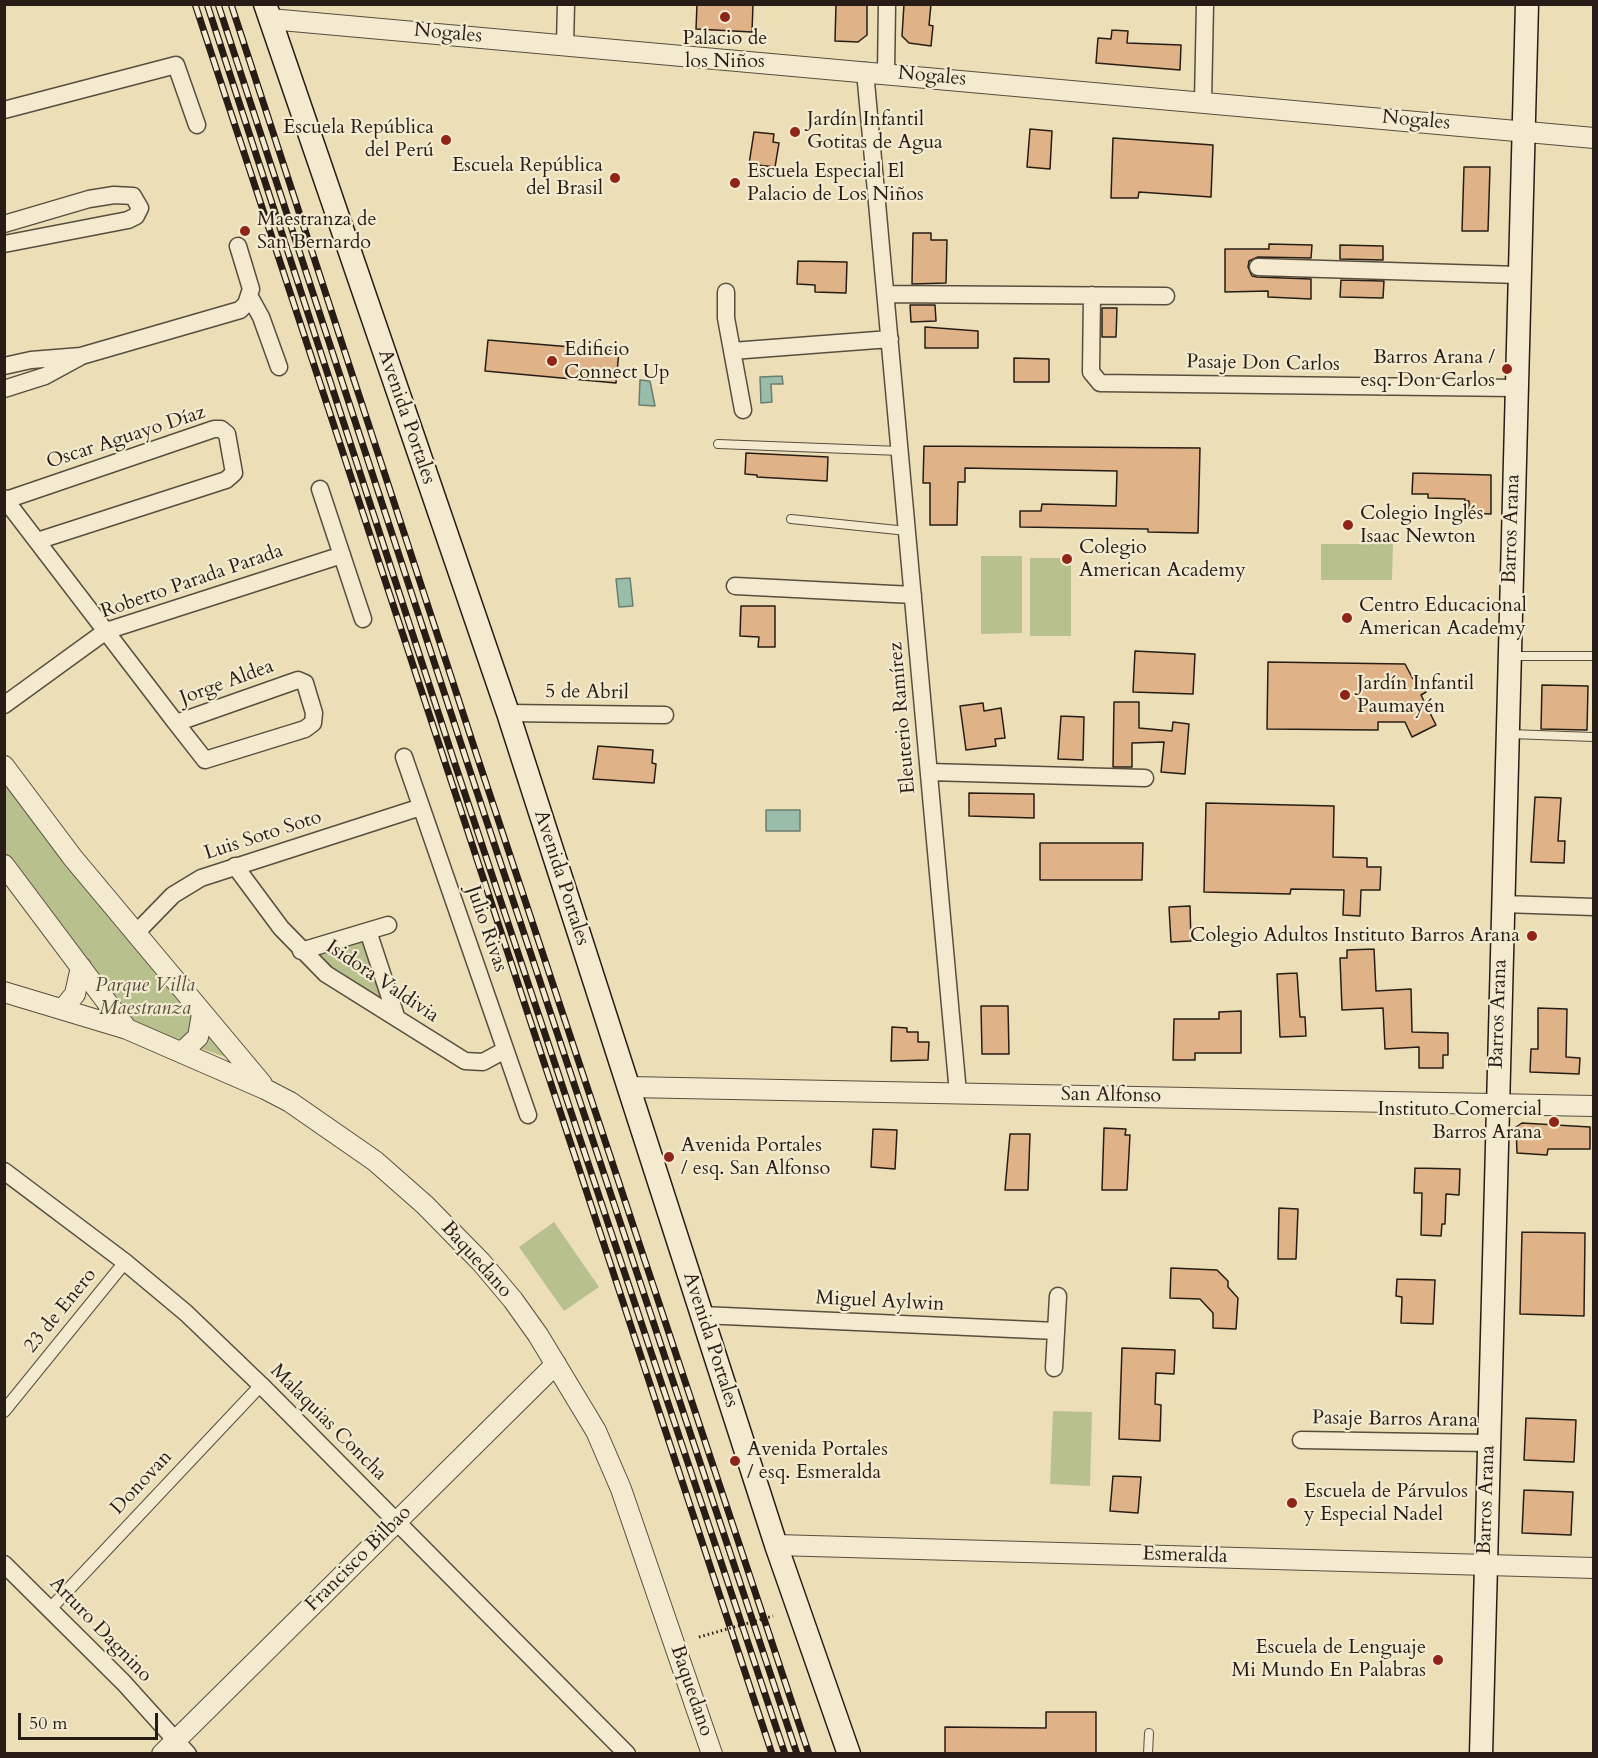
<!DOCTYPE html>
<html>
<head>
<meta charset="utf-8">
<style>
	body { margin:0 }
	#map { position:relative; width:1598px; height:1758px; overflow:hidden; background:#ecdfb7; font-family:Cardo,serif }
	canvas { display:block }
	.frame { position:absolute; inset:0; border:6px solid #271d16; pointer-events:none }
	.scale { position:absolute; left:18px; top:1713px; width:140px; height:27px; box-sizing:border-box; border:3px solid #271d16; border-top:0; padding-left:8px; font-size:18px; line-height:21px; white-space:nowrap; color:#271d16; -webkit-text-stroke:4px #f3ead0; paint-order:stroke }
</style>
</head>
<body>
<div id="map">
<canvas width="1598" height="1758"></canvas>
<div class="frame"></div>
<div class="scale">50 m</div>
</div>
<script>
const c = document.querySelector('canvas').getContext('2d');
c.lineJoin = 'round';
function paint(path, color) { c.fillStyle = color; c.fill(path, 'evenodd'); }
const shape = rows => new Path2D(rows.map(r => 'M' + r).join(''));
function strokePath(path, color, width, dash) { c.strokeStyle = color; c.lineWidth = width; c.lineCap = dash ? 'butt' : 'round'; c.setLineDash(dash || []); c.stroke(path); }
function write(font, color, halo, rows, align = 'center') {
  c.font = font + ' Cardo,serif'; c.lineWidth = 4.5; c.setLineDash([]); c.textBaseline = 'middle'; c.strokeStyle = halo; c.fillStyle = color; for (const [text, x, y, turn = 0] of rows) {
    c.save(); c.translate(x, y); c.rotate((+turn || 0) * Math.PI / 180); c.textAlign = isNaN(turn) ? turn : align; if (halo) c.strokeText(text, 0, 0); c.fillText(text, 0, 0); c.restore();
  }
}
const green = shape([
	[1321,544,1393,544,1392,580,1321,580],
	[981,556,1022,556,1022,633,981,634],
	[1030,558,1071,558,1071,636,1030,636],
	[4,773,228,1058,129,1023,5,858],
	[364,937,388,1005,310,954],
	[554,1222,599,1287,564,1311,519,1247],
	[1053,1411,1092,1412,1090,1486,1050,1484]
]);
const water = shape([
	[782,376,783,384,771,384,772,402,761,403,760,377,782,376],
	[640,380,650,381,655,406,639,405,640,380],
	[630,578,633,606,619,607,616,579,630,578],
	[766,810,800,810,800,831,766,831,766,810]
]);
const building = shape([
	[697,4,753,4,752,32,696,29,697,4],
	[836,4,867,4,867,35,858,42,835,41,836,4],
	[904,4,931,4,929,25,933,26,931,46,909,43,902,36,904,4],
	[1112,30,1128,31,1127,43,1181,45,1180,70,1096,63,1098,38,1111,39,1112,30],
	[1030,129,1052,131,1050,169,1027,167,1030,129],
	[754,132,774,134,773,142,779,143,775,167,749,164,754,132],
	[1113,138,1213,145,1211,197,1139,192,1138,198,1111,198,1113,138],
	[1464,167,1490,167,1488,231,1462,231,1464,167],
	[913,233,931,233,931,240,947,240,946,283,912,284,913,233],
	[1269,244,1312,245,1311,258,1258,257,1249,261,1248,267,1252,276,1257,277,1311,279,1311,299,1268,297,1268,291,1225,292,1225,249,1269,249,1269,244],
	[1340,245,1383,246,1383,260,1340,259,1340,245],
	[798,261,847,262,846,293,815,292,815,285,797,284,798,261],
	[1341,280,1384,281,1383,298,1340,297,1341,280],
	[910,305,935,305,936,321,911,322,910,305],
	[1102,308,1117,308,1116,337,1102,337,1102,308],
	[925,327,978,331,978,348,925,348,925,327],
	[488,340,619,351,616,383,485,371,488,340],
	[1014,358,1049,359,1049,382,1014,382,1014,358],
	[924,446,1200,448,1198,533,1148,532,1148,529,1020,527,1020,511,1041,511,1042,504,1116,506,1117,471,965,468,965,482,958,482,957,525,930,525,930,483,923,483,924,446],
	[746,453,828,457,827,481,757,477,757,475,745,474,746,453],
	[1413,473,1491,475,1491,514,1469,513,1469,501,1465,501,1465,499,1428,498,1428,494,1412,494,1413,473],
	[741,606,775,606,775,647,758,647,759,637,740,636,741,606],
	[1135,651,1195,654,1193,694,1133,692,1135,651],
	[1268,662,1405,664,1413,679,1418,676,1426,692,1421,695,1436,725,1412,737,1405,722,1378,722,1378,730,1267,729,1268,662],
	[1542,685,1588,686,1587,730,1541,729,1542,685],
	[1114,702,1139,702,1139,728,1172,731,1173,722,1189,724,1185,774,1161,772,1164,742,1132,743,1132,767,1113,767,1114,702],
	[983,703,984,711,1001,708,1005,738,995,739,996,746,966,750,960,706,983,703],
	[1061,716,1084,717,1083,760,1058,759,1061,716],
	[598,746,653,750,652,763,656,764,654,783,593,779,598,746],
	[969,793,1034,794,1034,818,969,816,969,793],
	[1535,797,1561,798,1558,841,1565,841,1564,863,1531,862,1535,797],
	[1206,803,1334,806,1333,857,1367,858,1367,867,1381,867,1380,890,1361,890,1360,916,1343,915,1344,890,1291,889,1290,894,1204,892,1206,803],
	[1040,843,1143,843,1142,880,1040,880,1040,843],
	[1190,906,1191,941,1171,942,1169,907,1190,906],
	[1374,949,1376,991,1411,989,1412,1032,1448,1033,1448,1055,1443,1055,1443,1068,1419,1068,1419,1047,1385,1049,1383,1008,1342,1010,1340,958,1347,958,1347,950,1374,949],
	[1297,973,1300,1017,1305,1017,1306,1036,1280,1037,1277,974,1297,973],
	[981,1006,1008,1006,1009,1054,982,1054,981,1006],
	[1538,1008,1567,1009,1566,1057,1580,1058,1579,1074,1530,1072,1531,1049,1538,1049,1538,1008],
	[1241,1011,1241,1053,1195,1053,1195,1060,1173,1060,1174,1019,1219,1019,1219,1012,1241,1011],
	[892,1027,907,1028,907,1032,918,1032,918,1042,929,1042,928,1060,891,1061,892,1027],
	[1522,1123,1590,1127,1590,1149,1548,1149,1547,1155,1517,1153,1516,1127,1522,1123],
	[1104,1128,1126,1129,1125,1135,1130,1135,1127,1190,1102,1190,1104,1128],
	[873,1129,897,1130,895,1169,871,1167,873,1129],
	[1010,1134,1030,1134,1028,1190,1005,1190,1010,1134],
	[1415,1168,1460,1169,1459,1195,1446,1194,1445,1224,1442,1224,1441,1236,1421,1235,1422,1193,1414,1193,1415,1168],
	[1279,1208,1298,1209,1296,1259,1278,1259,1279,1208],
	[1522,1232,1585,1233,1584,1316,1520,1314,1522,1232],
	[1171,1268,1217,1270,1228,1281,1228,1287,1238,1298,1236,1329,1213,1328,1213,1313,1200,1299,1170,1298,1171,1268],
	[1397,1279,1435,1280,1433,1324,1401,1323,1402,1297,1396,1296,1397,1279],
	[1122,1348,1175,1350,1174,1374,1156,1373,1155,1404,1161,1405,1160,1441,1119,1439,1122,1348],
	[1526,1418,1576,1420,1574,1462,1524,1460,1526,1418],
	[1113,1476,1141,1477,1138,1513,1110,1511,1113,1476],
	[1524,1490,1573,1492,1571,1535,1522,1533,1524,1490],
	[1046,1712,1096,1712,1096,1754,945,1754,945,1727,1046,1728,1046,1712]
]);
const service = shape([
	[718,444,900,451],
	[791,519,907,531],
	[1512,656,1594,656],
	[1510,734,1594,737],
	[1148,1754,1149,1733]
]);
const pedestrian = shape([
	[4,1411,125,1262],
	[51,1608,261,1385]
]);
const minor = shape([
	[565,45,566,4],
	[865,71,958,1093],
	[886,73,887,4],
	[1203,102,1205,4],
	[4,110,176,65,197,125],
	[4,224,89,199,114,195,133,196,140,208,136,216,128,220,4,244],
	[1258,267,1519,275],
	[726,292,726,318,743,410],
	[886,294,1166,296],
	[1092,295,1091,372,1100,383,1516,388],
	[250,297,261,317,279,367],
	[732,351,890,339],
	[4,366,31,360,81,356,240,310,246,304,251,289,238,246],
	[4,389,45,376,80,357],
	[320,489,363,619],
	[4,498,176,723,205,760,305,729,313,723,314,713,305,683,298,680,176,723],
	[6,500,214,429,221,429,227,434,234,473,226,480,37,541],
	[735,586,913,595],
	[4,705,106,631,342,555],
	[508,713,665,715],
	[404,757,528,1115],
	[929,772,1145,778],
	[235,866,281,928,326,974,465,1061,483,1062,505,1050],
	[1502,904,1594,907],
	[368,931,396,1016],
	[135,934,173,895,201,878,421,807],
	[301,951,388,925],
	[4,1171,125,1262,186,1313,261,1385,627,1754],
	[702,1315,1056,1331],
	[1054,1368,1058,1296],
	[1301,1440,1489,1443],
	[4,1564,124,1683,188,1754]
]);
const tertiary = shape([
	[270,19,1594,138],
	[4,766,73,858,262,1084],
	[4,865,127,1029],
	[4,992,127,1029,265,1089,290,1102,375,1161,425,1205,481,1262,513,1300,538,1335,596,1431,621,1489,712,1754],
	[63,1009,75,994,81,967],
	[182,1052,198,1037,202,1014],
	[629,1087,1594,1106],
	[776,1545,1594,1568],
	[162,1754,556,1364]
]);
const secondary = shape([
	[265,4,508,713,776,1545,849,1754],
	[1481,1754,1527,4]
]);
const rail = shape([
	[195,4,772,1754],
	[207,4,455,764,785,1754],
	[218,4,466,759,797,1754],
	[231,4,477,756,809,1754]
]);
const pathBridge = shape([
	[699,1637,773,1616]
]);
const markers = [
	[725,17,6,"#8f2418"],
	[795,132,6,"#8f2418"],
	[446,140,6,"#8f2418"],
	[615,178,6,"#8f2418"],
	[735,183,6,"#8f2418"],
	[245,231,6,"#8f2418"],
	[552,361,6,"#8f2418"],
	[1507,369,6,"#8f2418"],
	[1348,525,6,"#8f2418"],
	[1067,559,6,"#8f2418"],
	[1347,618,6,"#8f2418"],
	[1345,695,6,"#8f2418"],
	[1532,936,6,"#8f2418"],
	[1554,1122,6,"#8f2418"],
	[669,1157,6,"#8f2418"],
	[735,1461,6,"#8f2418"],
	[1292,1503,6,"#8f2418"],
	[1438,1660,6,"#8f2418"]
];
const streetNames = [
	["Nogales",448,34,5],
	["Nogales",932,77,5],
	["Nogales",1416,121,5],
	["Pasaje Don Carlos",1263,364,1],
	["Avenida Portales",406,417,71],
	["Oscar Aguayo Díaz",126,438,-18],
	["Barros Arana",1512,529,-88],
	["Roberto Parada Parada",192,582,-19],
	["Jorge Aldea",227,683,-20],
	["5 de Abril",587,693,1],
	["Eleuterio Ramírez",903,718,-95],
	["Luis Soto Soto",263,836,-18],
	["Avenida Portales",561,878,72],
	["Julio Rivas",486,929,71],
	["Isidora Valdivia",382,982,34],
	["Barros Arana",1499,1014,-88],
	["San Alfonso",1111,1096,1],
	["Baquedano",476,1260,48],
	["Miguel Aylwin",880,1302,3],
	["23 de Enero",61,1311,-51],
	["Avenida Portales",710,1340,72],
	["Pasaje Barros Arana",1395,1420,1],
	["Malaquias Concha",328,1423,45],
	["Donovan",142,1483,-47],
	["Barros Arana",1487,1500,-88],
	["Esmeralda",1185,1556,2],
	["Francisco Bilbao",359,1559,-45],
	["Arturo Dagnino",100,1630,46],
	["Baquedano",691,1691,71]
];
const poiNames = [
	["Palacio de",725,39,"center"],
	["los Niños",725,62,"center"],
	["Jardín Infantil",807,120],
	["Gotitas de Agua",807,143],
	["Escuela República",434,128,"right"],
	["del Perú",434,151,"right"],
	["Escuela República",603,166,"right"],
	["del Brasil",603,189,"right"],
	["Escuela Especial El",747,172],
	["Palacio de Los Niños",747,195],
	["Maestranza de",257,220],
	["San Bernardo",257,243],
	["Edificio",564,350],
	["Connect Up",564,373],
	["Barros Arana /",1495,358,"right"],
	["esq. Don Carlos",1495,381,"right"],
	["Colegio Inglés",1360,514],
	["Isaac Newton",1360,537],
	["Colegio",1079,548],
	["American Academy",1079,571],
	["Centro Educacional",1359,606],
	["American Academy",1359,629],
	["Jardín Infantil",1357,684],
	["Paumayén",1357,707],
	["Colegio Adultos Instituto Barros Arana",1520,936,"right"],
	["Instituto Comercial",1542,1110,"right"],
	["Barros Arana",1542,1133,"right"],
	["Avenida Portales",681,1146],
	["/ esq. San Alfonso",681,1169],
	["Avenida Portales",747,1450],
	["/ esq. Esmeralda",747,1473],
	["Escuela de Párvulos",1304,1492],
	["y Especial Nadel",1304,1515],
	["Escuela de Lenguaje",1426,1648,"right"],
	["Mi Mundo En Palabras",1426,1671,"right"]
];
const parkNames = [
	["Parque Villa",145,986],
	["Maestranza",145,1009]
];
paint(green, '#b8c18e');
paint(water, '#99bdaa');
strokePath(water, '#6b7d6f', 1.5);
paint(building, '#dfb387');
strokePath(building, '#271d16', 1.5);
strokePath(service, '#584e3e', 10);
strokePath(pedestrian, '#584e3e', 14);
strokePath(minor, '#584e3e', 19);
strokePath(tertiary, '#584e3e', 22);
strokePath(secondary, '#271d16', 25);
strokePath(service, '#f3ead0', 8);
strokePath(pedestrian, '#f3ead0', 12);
strokePath(minor, '#f3ead0', 16);
strokePath(tertiary, '#f3ead0', 20);
strokePath(secondary, '#f3ead0', 22);
strokePath(rail, '#271d16', 7);
strokePath(rail, '#f3ead0', 4.5, [14]);
strokePath(pathBridge, '#271d16', 3, [1.5, 3]);
for (const [x, y, r, color] of markers) { const dot = new Path2D(); dot.arc(x, y, r, 0, 2 * Math.PI); c.fillStyle = color; c.fill(dot); strokePath(dot, '#f3ead0', 2); }
write('20px', '#271d16', '#f3ead0', streetNames);
write('20px', '#271d16', '#f3ead0', poiNames, 'left');
write('italic 20px', '#524e3a', '#f3ead0', parkNames);
</script>
</body>
</html>
